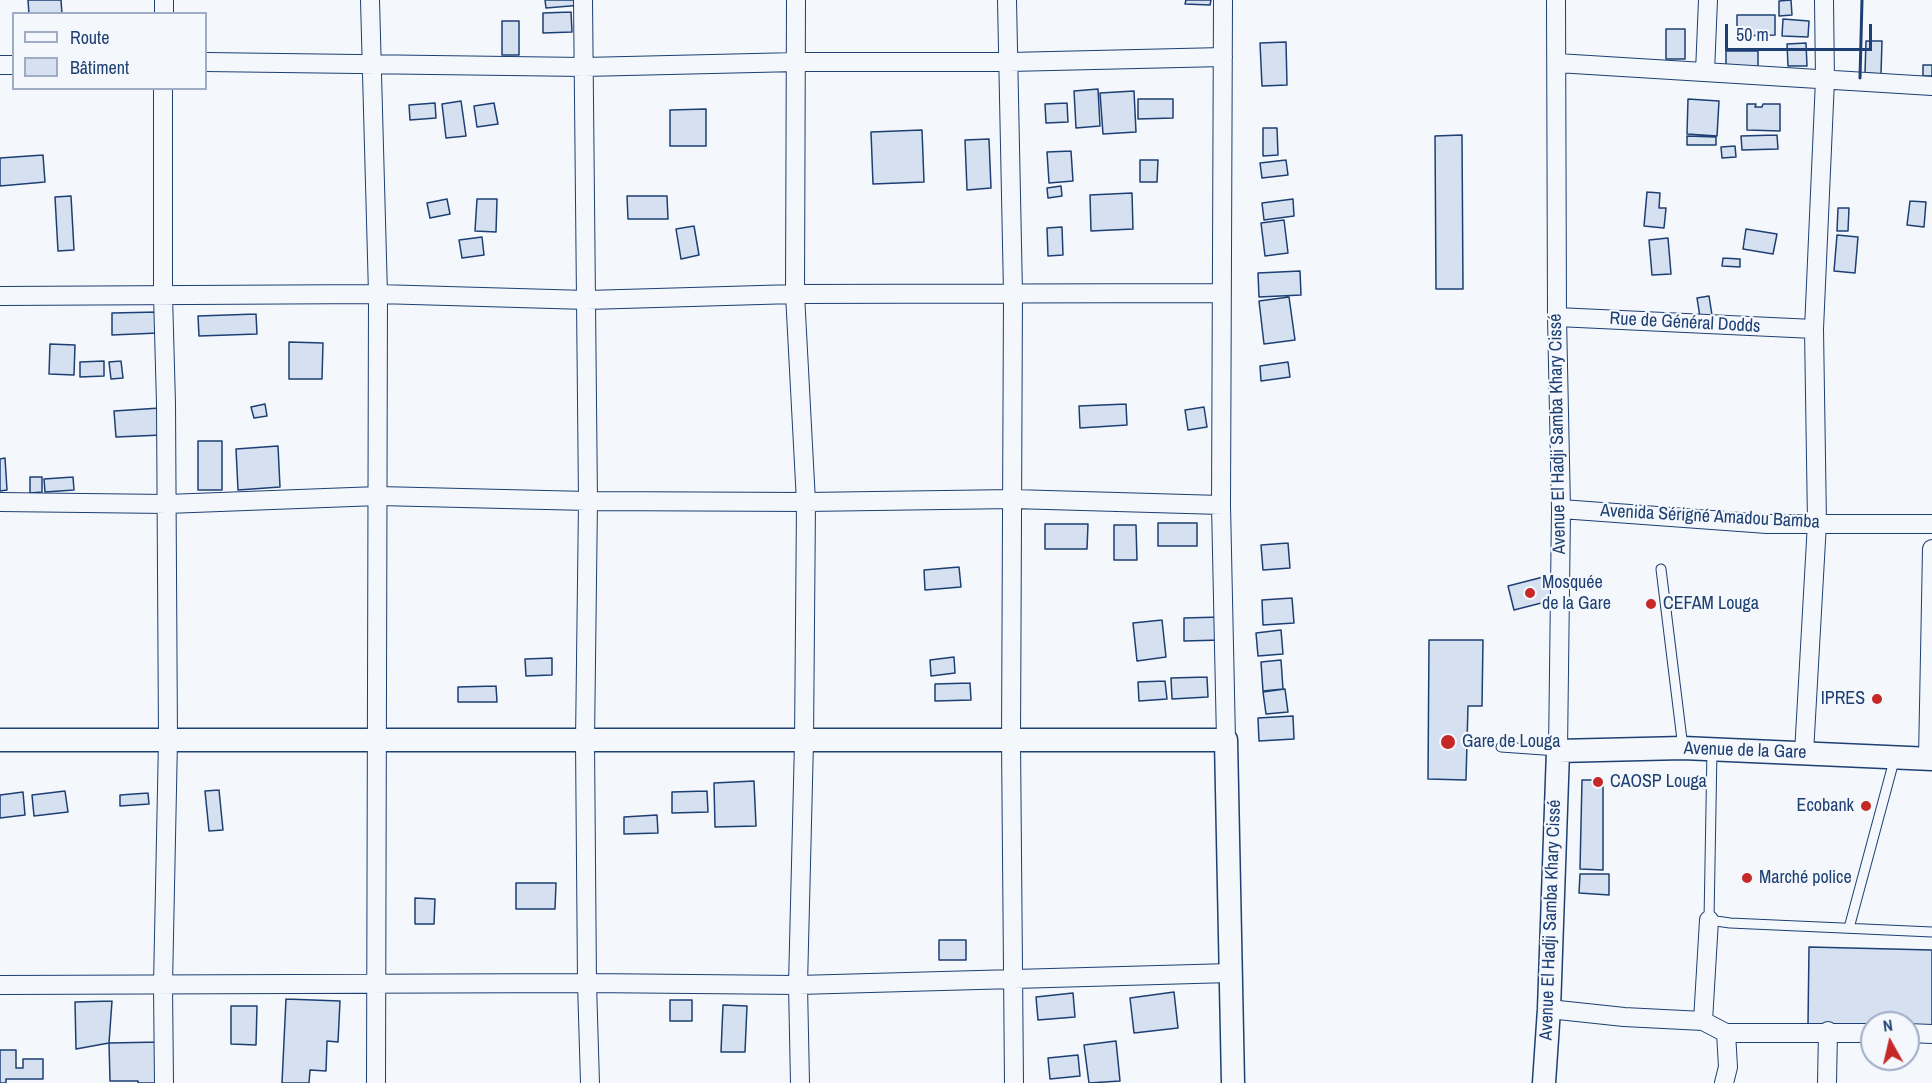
<!DOCTYPE html>
<html>
<head>
<meta charset="utf-8">
<style>
	body { margin:0 }
	#map { position:relative; width:1932px; height:1083px; overflow:hidden; background:#f4f7fb; font-family:"Archivo Narrow",sans-serif }
	canvas { display:block }
	.legend { position:absolute; left:12px; top:12px; width:195px; height:78px; box-sizing:border-box; background:#f4f7fb; border:2px solid #9eadc5; margin:0; padding:8px 10px; list-style:none; font-size:18px; color:#1d3f73 }
	.legend li { display:flex; align-items:center; gap:12px; height:30px }
	.legend b { width:30px; border:2px solid #9eadc5 }
	.north { position:absolute; left:1860px; top:1011px; width:60px; height:60px; box-sizing:border-box; background:#f4f7fb; border:2px solid #9eadc5; border-radius:50%; rotate:352deg; font-size:16px; font-weight:700; line-height:24px; text-align:center; color:#1d3f73 }
	.north::after { content:''; display:block; margin:auto; width:21px; height:27px; background:#c62828; clip-path:polygon(50% 0,100% 100%,50% 72%,0 100%) }
	.scale { position:absolute; left:1725px; top:24px; width:147px; height:27px; box-sizing:border-box; border:3px solid #1d3f73; border-top:0; padding-left:8px; font-size:18px; line-height:21px; white-space:nowrap; color:#1d3f73; -webkit-text-stroke:4px #f4f7fb; paint-order:stroke }
</style>
</head>
<body>
<div id="map">
<canvas width="1932" height="1083"></canvas>
<ul class="legend">
<li><b style="height:8px;background:#f4f7fb"></b>Route</li>
<li><b style="height:16px;background:#d5e0f0"></b>Bâtiment</li>
</ul>
<div class="north">N</div>
<div class="scale">50 m</div>
</div>
<script>
const c = document.querySelector('canvas').getContext('2d');
c.lineJoin = 'round';
function paint(path, color) { c.fillStyle = color; c.fill(path, 'evenodd'); }
const shape = rows => new Path2D(rows.map(r => 'M' + r).join(''));
function strokePath(path, color, width, dash) { c.strokeStyle = color; c.lineWidth = width; c.lineCap = dash ? 'butt' : 'round'; c.setLineDash(dash || []); c.stroke(path); }
function write(font, color, halo, rows, align = 'center') {
  c.font = font + ' "Archivo Narrow",sans-serif'; c.lineWidth = 4.5; c.setLineDash([]); c.textBaseline = 'middle'; c.strokeStyle = halo; c.fillStyle = color; for (const [text, x, y, turn = 0] of rows) {
    c.save(); c.translate(x, y); c.rotate((+turn || 0) * Math.PI / 180); c.textAlign = isNaN(turn) ? turn : align; if (halo) c.strokeText(text, 0, 0); c.fillText(text, 0, 0); c.restore();
  }
}
const building = shape([
	[28,0,61,0,62,14,29,14,28,0],
	[545,0,582,0,582,5,546,8,545,0],
	[1186,0,1211,0,1210,5,1185,4,1186,0],
	[1791,0,1792,15,1779,16,1779,1,1791,0],
	[571,12,572,32,543,33,543,13,571,12],
	[1737,15,1775,15,1775,35,1737,36,1737,15],
	[1783,19,1809,21,1808,37,1782,36,1783,19],
	[502,21,519,21,519,55,502,55,502,21],
	[1666,29,1685,29,1685,59,1666,59,1666,29],
	[1866,41,1882,41,1881,74,1865,73,1866,41],
	[1286,42,1287,85,1262,86,1260,43,1286,42],
	[1806,43,1807,66,1788,66,1787,44,1806,43],
	[1726,51,1758,51,1758,67,1726,67,1726,51],
	[1923,65,1932,65,1932,76,1923,76,1923,65],
	[1098,89,1100,126,1076,128,1074,91,1098,89],
	[1134,91,1136,132,1103,134,1100,93,1134,91],
	[1138,99,1173,99,1173,118,1138,119,1138,99],
	[1688,99,1719,101,1717,136,1687,134,1688,99],
	[461,101,466,136,446,138,442,104,461,101],
	[435,103,436,118,410,120,409,105,435,103],
	[494,103,498,124,477,127,474,106,494,103],
	[1067,103,1068,122,1046,123,1045,104,1067,103],
	[1747,104,1756,104,1755,107,1762,107,1763,104,1780,104,1780,131,1747,130,1747,104],
	[706,109,706,146,670,146,670,110,706,109],
	[1263,128,1277,128,1278,155,1263,156,1263,128],
	[922,130,924,182,873,184,871,132,922,130],
	[1462,135,1463,289,1436,289,1435,136,1462,135],
	[1777,135,1778,149,1742,150,1741,136,1777,135],
	[1687,136,1716,137,1716,145,1687,145,1687,136],
	[989,139,991,188,967,190,965,140,989,139],
	[1735,146,1736,157,1722,158,1721,147,1735,146],
	[1071,151,1073,181,1049,183,1047,152,1071,151],
	[43,155,45,182,0,186,0,158,43,155],
	[1140,160,1158,160,1157,182,1140,182,1140,160],
	[1286,160,1288,175,1262,178,1260,163,1286,160],
	[1061,186,1062,196,1048,198,1047,188,1061,186],
	[1647,192,1660,193,1659,208,1666,208,1664,228,1644,226,1647,192],
	[1132,193,1133,229,1091,231,1090,195,1132,193],
	[71,196,74,250,58,251,55,197,71,196],
	[627,196,667,196,668,219,628,219,627,196],
	[447,199,450,214,430,218,427,203,447,199],
	[477,199,497,199,496,232,475,231,477,199],
	[1293,199,1294,216,1264,220,1262,203,1293,199],
	[1910,201,1926,202,1924,227,1907,225,1910,201],
	[1838,208,1849,208,1848,231,1837,231,1838,208],
	[1284,220,1288,253,1265,256,1261,223,1284,220],
	[694,226,699,255,681,259,676,229,694,226],
	[1062,227,1063,255,1048,256,1047,228,1062,227],
	[1746,229,1777,234,1773,254,1743,249,1746,229],
	[1837,235,1858,237,1855,273,1834,271,1837,235],
	[482,237,484,255,462,258,459,240,482,237],
	[1668,238,1671,274,1652,275,1649,240,1668,238],
	[1723,258,1740,259,1740,267,1722,266,1723,258],
	[1300,271,1301,295,1259,297,1258,273,1300,271],
	[1709,296,1712,315,1700,317,1697,298,1709,296],
	[1289,297,1295,340,1264,344,1259,301,1289,297],
	[158,312,158,333,112,335,112,313,158,312],
	[256,314,257,334,199,336,198,316,256,314],
	[289,342,323,343,322,379,289,379,289,342],
	[50,344,75,345,74,375,49,374,50,344],
	[104,361,104,376,80,377,80,362,104,361],
	[121,361,123,378,111,379,109,362,121,361],
	[1288,362,1290,377,1261,381,1260,366,1288,362],
	[265,404,267,416,254,418,251,407,265,404],
	[1126,404,1127,425,1080,428,1079,406,1126,404],
	[1204,407,1207,427,1188,430,1185,410,1204,407],
	[160,408,162,435,116,437,114,411,160,408],
	[198,441,222,441,222,490,198,490,198,441],
	[278,446,280,487,238,490,236,449,278,446],
	[5,458,7,490,0,491,0,459,5,458],
	[30,477,42,477,42,492,30,493,30,477],
	[73,477,74,490,45,492,44,479,73,477],
	[1158,523,1197,523,1197,546,1158,546,1158,523],
	[1045,524,1088,524,1087,549,1045,549,1045,524],
	[1114,525,1136,525,1137,560,1114,560,1114,525],
	[1288,543,1290,568,1263,570,1261,545,1288,543],
	[959,567,961,587,925,590,924,570,959,567],
	[1547,576,1553,600,1514,610,1508,586,1547,576],
	[1292,598,1294,623,1263,625,1262,600,1292,598],
	[1221,617,1222,640,1184,641,1184,618,1221,617],
	[1162,620,1166,657,1137,661,1133,623,1162,620],
	[1281,630,1283,654,1258,656,1256,633,1281,630],
	[1429,640,1483,640,1482,706,1468,706,1466,780,1428,779,1429,640],
	[954,657,955,673,931,676,930,660,954,657],
	[552,658,552,675,526,676,525,659,552,658],
	[1281,660,1283,689,1263,691,1261,662,1281,660],
	[1207,677,1208,697,1172,699,1171,678,1207,677],
	[1165,681,1167,699,1139,701,1138,682,1165,681],
	[970,683,971,700,935,701,935,684,970,683],
	[496,686,497,702,458,702,458,687,496,686],
	[1285,689,1288,712,1266,714,1263,692,1285,689],
	[1293,716,1294,739,1259,741,1258,718,1293,716],
	[1582,780,1603,780,1603,870,1580,869,1582,780],
	[754,781,756,826,715,827,714,783,754,781],
	[219,790,223,830,209,831,205,791,219,790],
	[65,791,68,812,34,816,32,795,65,791],
	[707,791,708,812,672,813,672,792,707,791],
	[23,792,25,815,0,818,0,795,23,792],
	[148,793,149,804,120,806,120,795,148,793],
	[657,815,658,833,624,834,624,817,657,815],
	[1580,874,1609,874,1609,895,1579,893,1580,874],
	[516,883,556,883,555,909,516,909,516,883],
	[415,898,435,899,434,924,415,924,415,898],
	[939,940,966,940,966,960,939,960,939,940],
	[1809,947,1932,950,1932,1028,1908,1027,1908,1023,1872,1023,1872,1026,1808,1025,1809,947],
	[1174,992,1178,1028,1134,1033,1130,998,1174,992],
	[1073,993,1075,1017,1038,1020,1036,997,1073,993],
	[286,999,340,1001,338,1042,327,1041,326,1071,310,1070,309,1083,282,1083,286,999],
	[670,1000,692,1000,692,1021,670,1021,670,1000],
	[112,1001,109,1043,76,1049,75,1002,112,1001],
	[723,1005,747,1006,745,1052,721,1052,723,1005],
	[231,1006,257,1006,256,1045,231,1044,231,1006],
	[1116,1041,1120,1081,1089,1083,1084,1045,1116,1041],
	[160,1042,158,1083,138,1083,138,1081,110,1081,109,1043,160,1042],
	[0,1050,16,1050,16,1068,23,1068,23,1059,43,1059,43,1079,6,1079,6,1083,0,1083,0,1050],
	[1078,1055,1080,1076,1050,1079,1048,1058,1078,1055]
]);
const service = shape([
	[1661,569,1683,748],
	[1501,747,1558,751],
	[1712,750,1709,920,1730,923,1932,932],
	[1849,928,1895,757]
]);
const minor = shape([
	[370,0,378,294,376,1083],
	[583,0,588,501,585,741,587,983,590,1083],
	[796,0,795,294,806,502,804,742,798,985,800,1083],
	[1007,0,1013,293,1011,741,1014,1083],
	[1223,0,1221,505,1226,740],
	[1556,0,1557,317,1561,509,1558,751],
	[164,14,164,0],
	[206,62,584,67,797,62,1009,62,1223,57],
	[1557,63,1932,86],
	[0,65,14,65],
	[1705,72,1708,0],
	[163,88,163,295,166,404,168,740,163,985,164,1083],
	[0,296,378,294,587,300,795,294,1222,293],
	[1557,317,1814,329],
	[0,502,167,504,378,496,588,501,806,502,1013,499,1221,505],
	[1561,509,1767,524,1932,524],
	[1804,753,1817,523,1814,329,1825,80,1824,0],
	[1928,759,1932,549],
	[0,985,587,983,798,985,1231,973],
	[1549,1009,1624,1017,1703,1021,1726,1033,1872,1033],
	[1703,1021,1709,920],
	[1908,1033,1932,1034],
	[1724,1083,1728,1067,1726,1033],
	[1827,1083,1828,1031]
]);
const tertiary = shape([
	[0,740,1226,740,1233,1083],
	[1544,1083,1549,1009,1558,751,1683,748,1932,759]
]);
const wall = shape([
	[1860,78,1862,0]
]);
const markers = [
	[1530,593,6,"#c62828"],
	[1651,604,6,"#c62828"],
	[1877,699,6,"#c62828"],
	[1448,742,8,"#c62828"],
	[1598,782,6,"#c62828"],
	[1866,806,6,"#c62828"],
	[1747,878,6,"#c62828"]
];
const streetNames = [
	["Rue de Général Dodds",1685,323,3],
	["Avenue El Hadji Samba Khary Cissé",1558,434,-91],
	["Avenida Sérigné Amadou Bamba",1710,517,3],
	["Avenue de la Gare",1745,751,2],
	["Avenue El Hadji Samba Khary Cissé",1551,920,-88]
];
const poiNames = [
	["Mosquée",1542,583],
	["de la Gare",1542,604],
	["CEFAM Louga",1663,604],
	["IPRES",1865,699,"right"],
	["Gare de Louga",1462,742],
	["CAOSP Louga",1610,782],
	["Ecobank",1854,806,"right"],
	["Marché police",1759,878]
];
paint(building, '#d5e0f0');
strokePath(building, '#1d3f73', 1.5);
strokePath(service, '#1d3f73', 11);
strokePath(minor, '#1d3f73', 20);
strokePath(tertiary, '#1d3f73', 25);
strokePath(service, '#f4f7fb', 9);
strokePath(minor, '#f4f7fb', 18);
strokePath(tertiary, '#f4f7fb', 22);
strokePath(wall, '#1d3f73', 3);
for (const [x, y, r, color] of markers) { const dot = new Path2D(); dot.arc(x, y, r, 0, 2 * Math.PI); c.fillStyle = color; c.fill(dot); strokePath(dot, '#f4f7fb', 2); }
write('18px', '#1d3f73', '#f4f7fb', streetNames);
write('18px', '#1d3f73', '#f4f7fb', poiNames, 'left');
</script>
</body>
</html>
